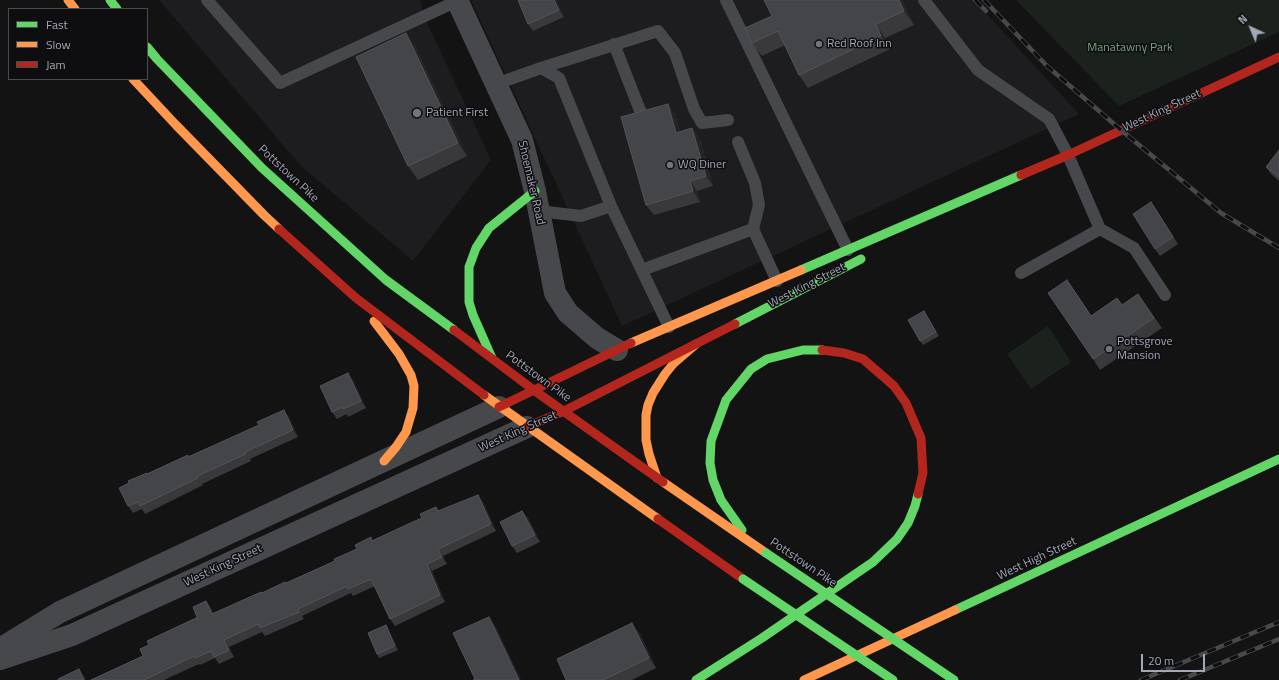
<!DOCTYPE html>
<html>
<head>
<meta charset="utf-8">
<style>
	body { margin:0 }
	#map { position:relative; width:1279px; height:680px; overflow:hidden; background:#131313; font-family:"Titillium Web",sans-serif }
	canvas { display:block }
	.legend { position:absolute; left:8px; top:8px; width:140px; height:72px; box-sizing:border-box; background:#0e0d0f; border:1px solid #4a4b52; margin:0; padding:5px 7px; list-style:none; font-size:12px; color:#a3a7b6 }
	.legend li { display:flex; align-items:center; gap:8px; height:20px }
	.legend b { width:20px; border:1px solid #4a4b52 }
	.north { position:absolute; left:1231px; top:8px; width:40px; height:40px; -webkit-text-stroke:3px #0e0d0f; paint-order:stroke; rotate:316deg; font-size:11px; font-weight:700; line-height:16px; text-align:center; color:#a3a7b6 }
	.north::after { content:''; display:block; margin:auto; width:14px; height:18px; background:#a3a7b6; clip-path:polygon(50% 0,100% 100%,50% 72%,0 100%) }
	.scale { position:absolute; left:1141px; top:654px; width:64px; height:18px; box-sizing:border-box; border:2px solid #a3a7b6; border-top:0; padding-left:5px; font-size:12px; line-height:14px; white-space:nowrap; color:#a3a7b6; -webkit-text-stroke:3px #0e0d0f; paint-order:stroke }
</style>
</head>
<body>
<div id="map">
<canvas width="1279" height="680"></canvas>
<ul class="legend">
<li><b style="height:5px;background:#63d668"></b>Fast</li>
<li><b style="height:5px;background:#ff974d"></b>Slow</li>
<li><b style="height:5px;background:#b3261e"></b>Jam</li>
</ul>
<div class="north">N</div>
<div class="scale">20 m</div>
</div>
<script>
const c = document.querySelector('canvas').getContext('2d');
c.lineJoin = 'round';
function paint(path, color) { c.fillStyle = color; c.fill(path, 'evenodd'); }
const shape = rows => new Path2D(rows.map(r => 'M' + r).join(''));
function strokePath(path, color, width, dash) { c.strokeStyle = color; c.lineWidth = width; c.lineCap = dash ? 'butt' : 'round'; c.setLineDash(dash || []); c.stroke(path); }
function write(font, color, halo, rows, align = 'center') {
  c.font = font + ' "Titillium Web",sans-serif'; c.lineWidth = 3; c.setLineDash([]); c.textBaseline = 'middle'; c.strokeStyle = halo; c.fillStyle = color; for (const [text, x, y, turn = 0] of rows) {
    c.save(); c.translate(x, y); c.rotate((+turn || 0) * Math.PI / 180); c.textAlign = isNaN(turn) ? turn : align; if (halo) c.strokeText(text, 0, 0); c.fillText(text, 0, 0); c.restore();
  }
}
const built = shape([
	[159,0,420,0,424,16,491,160,413,261,301,166],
	[471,0,974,0,1079,114,622,326]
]);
const green = shape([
	[1016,0,1279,0,1279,32,1119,106],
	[1048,326,1071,362,1031,389,1007,354]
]);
const lane = shape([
	[207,0,280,83,457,1],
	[726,0,848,250],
	[924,0,978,70,1049,119,1068,155,1100,229,1134,248,1165,295],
	[614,44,641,113],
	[541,68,658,31,675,53,694,109,702,123,728,120],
	[496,84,541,68,559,78,611,206,669,327],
	[738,142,755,183,759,205,753,229,777,281],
	[539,211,581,216,611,206],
	[642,270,753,229],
	[1021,273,1100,229]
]);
const street = shape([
	[457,0,522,140,535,191,555,293,568,313,597,338,617,350],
	[0,649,60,612,499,407],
	[0,659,72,635,527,427]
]);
const fast = shape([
	[110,0,117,9],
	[147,47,157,59,262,168,386,280,454,330],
	[801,270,1021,175],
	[735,324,861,259],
	[492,358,473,315,469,302,469,267,476,248,489,228,535,191],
	[742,530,721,500,713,480,710,463,711,441,726,400,751,369,767,359,803,350,822,350],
	[955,610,1279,459],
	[696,680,762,638,873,562,897,539,908,523,915,506,918,494]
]);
const slow = shape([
	[68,0,75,9],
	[133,79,176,125,264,215,279,229],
	[374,321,399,354,411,375,414,386,413,408,406,432,396,447,384,461],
	[631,343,801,270],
	[484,395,658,519],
	[657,478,649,454,646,440,646,415,648,405,653,393,665,374,674,363,696,344],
	[663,482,766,553],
	[804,680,955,610]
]);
const jam = shape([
	[1021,175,1068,155,1279,57],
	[279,229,356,298,484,395],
	[454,330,535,391,663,482],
	[822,350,844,353,863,359,894,386,906,403,921,438,923,473,918,494],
	[499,407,631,343],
	[527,427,564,411,735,324],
	[658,519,743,579]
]);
const rail = shape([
	[975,0,986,11],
	[984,0,1047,66,1121,130,1221,213,1279,248],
	[1141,680,1279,622],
	[1180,680,1279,639]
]);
const fastBridge = shape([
	[766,553,954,680],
	[743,579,893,680]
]);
const wall = shape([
	[518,0,556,0,564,17,533,31,528,24],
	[902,0,914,25,885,38,890,49,808,88,799,75,785,45,762,56,752,43,745,28],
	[415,46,467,156,418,180,408,166],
	[675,114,680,132,700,139,713,186,697,191,700,202,654,215,646,205],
	[1279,150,1279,181,1271,174,1266,167],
	[1156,209,1178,244,1160,256,1155,249],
	[1074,290,1091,316,1122,305,1138,294,1162,328,1100,370,1093,359],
	[924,311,939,336,923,345,920,341],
	[353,380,366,408,348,417,347,414,337,419,332,412],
	[289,417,298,437,250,459,251,461,202,484,203,485,145,514,142,509,133,513,128,506,148,474],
	[478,495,483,502,496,531,443,556,447,564,432,571,445,602,395,626,390,619,375,586,353,596,351,593,302,616,304,619,265,636,262,632,229,647,234,657,219,664,215,658,200,665,199,664,164,680,91,680,143,656,149,645,198,620,206,601,211,608,213,613,286,583,335,561,373,540,439,511],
	[522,511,528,518,540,542,517,553,512,546],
	[386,625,388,629,398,650,379,658,377,654],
	[640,634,656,668,632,680,566,680]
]);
const shadedWall = shape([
	[554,0,556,0,564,17,559,10],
	[899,0,902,0,914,25,904,11],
	[876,24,885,38,890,49,881,36],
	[406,33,415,46,467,156,458,143],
	[668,104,675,114,684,143,676,133],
	[692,128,700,139,713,186,706,176],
	[690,181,697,191,700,202,693,191],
	[348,373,353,380,366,408,361,401],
	[284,410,289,417,298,437,293,430],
	[478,495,483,502,496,531,491,524],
	[522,511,528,518,540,542,535,535],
	[438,549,443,556,447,564,442,557],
	[427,564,432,571,445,602,440,595],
	[206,601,211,608,217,621,212,614],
	[489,617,496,627,521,680,519,680],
	[632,623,640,634,656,668,649,658],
	[386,625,388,629,398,650,395,646],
	[224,640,229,647,234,657,229,650],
	[79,669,84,676,86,680,84,680]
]);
const building = shape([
	[518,0,554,0,559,10,528,24,518,0],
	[764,0,899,0,904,11,876,24,881,36,799,75,778,31,752,43,745,28,772,16,764,0],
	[406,33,458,143,408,166,356,57,406,33],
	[668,104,676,133,692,128,706,176,690,181,693,191,646,205,621,117,668,104],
	[1279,150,1279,177,1266,167,1279,150],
	[1151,202,1173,237,1155,249,1133,214,1151,202],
	[1067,280,1091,316,1117,298,1122,305,1138,294,1154,318,1093,359,1048,293,1067,280],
	[924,311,936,332,920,341,908,320,924,311],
	[348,373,361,401,343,409,342,407,332,412,320,386,348,373],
	[284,410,293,430,245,452,246,454,197,476,198,478,140,506,138,502,128,506,119,488,129,483,128,481,147,473,147,474,188,455,188,457,259,425,257,422,284,410],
	[478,495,491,524,438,549,442,557,427,564,440,595,390,619,371,579,348,589,347,586,298,609,299,612,260,628,258,624,224,640,229,650,214,657,211,651,195,658,194,656,144,680,91,680,143,656,140,649,149,645,147,641,196,618,198,620,193,607,206,601,212,614,261,592,262,593,285,582,286,583,335,561,334,559,357,549,355,545,371,537,372,541,406,525,422,518,420,514,436,507,438,511,478,495],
	[522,511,535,535,512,546,500,522,522,511],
	[489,617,519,680,473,680,475,679,453,633,489,617],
	[632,623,649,658,603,680,566,680,557,659,632,623],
	[386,625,395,646,377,654,368,633,386,625],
	[79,669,84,680,58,680,58,679,79,669]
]);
const markers = [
	[819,44,4,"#71737d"],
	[417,113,5,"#71737d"],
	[670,165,4,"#71737d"],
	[1109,349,4,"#71737d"]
];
const poiNames = [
	["Red Roof Inn",827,44],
	["Patient First",426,113],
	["WQ Diner",678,165],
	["Pottsgrove",1117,342],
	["Mansion",1117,356]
];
const parkNames = [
	["Manatawny Park",1130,48]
];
const streetNames = [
	["West King Street",1162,111,-25],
	["Pottstown Pike",288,174,43],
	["Shoemaker Road",531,183,77],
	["West King Street",807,286,-27],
	["Pottstown Pike",538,377,36],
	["West King Street",518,432,-24],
	["West High Street",1037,559,-25],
	["Pottstown Pike",803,563,34],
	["West King Street",223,566,-25]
];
paint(built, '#1d1d1f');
paint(green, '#1b221d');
strokePath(lane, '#47484c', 12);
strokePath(street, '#47484c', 22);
strokePath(fast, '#63d668', 9);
strokePath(slow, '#ff974d', 9);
strokePath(jam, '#b3261e', 9);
strokePath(rail, '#48494c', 4.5);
strokePath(rail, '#0e0d0f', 3, [9]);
strokePath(fastBridge, '#63d668', 9);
paint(wall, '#39393c');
paint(shadedWall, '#252526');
paint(building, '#444549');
strokePath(building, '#53545a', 1);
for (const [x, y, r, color] of markers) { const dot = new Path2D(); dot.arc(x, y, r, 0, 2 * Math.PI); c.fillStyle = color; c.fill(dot); strokePath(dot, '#0e0d0f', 1.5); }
write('12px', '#a3a7b6', '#0e0d0f', poiNames, 'left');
write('12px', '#78a27e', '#0e0d0f', parkNames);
write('12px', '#a3a7b6', '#0e0d0f', streetNames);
</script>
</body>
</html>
